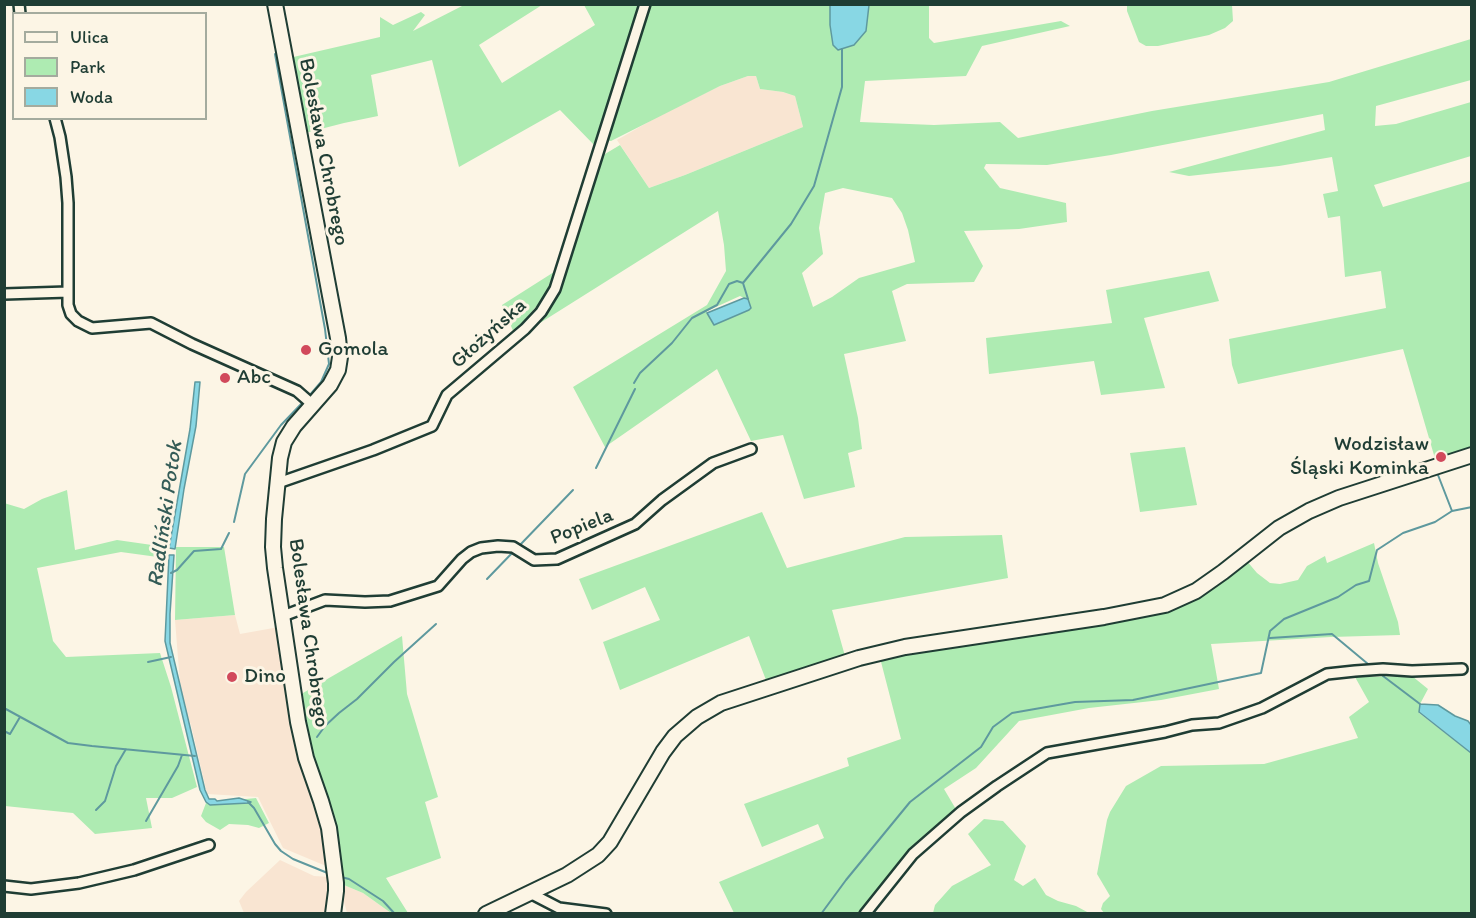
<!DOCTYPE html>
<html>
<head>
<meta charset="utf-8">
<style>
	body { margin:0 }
	#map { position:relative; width:1476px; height:918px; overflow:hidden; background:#fcf5e5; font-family:Itim,sans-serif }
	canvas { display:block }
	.frame { position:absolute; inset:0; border:6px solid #1f3d34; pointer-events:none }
	.legend { position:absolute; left:12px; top:12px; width:195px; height:108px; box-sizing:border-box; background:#fcf5e5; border:2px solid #a4ab9e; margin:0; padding:8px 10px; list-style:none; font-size:18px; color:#1f3d34 }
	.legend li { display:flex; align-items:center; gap:12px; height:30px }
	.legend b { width:30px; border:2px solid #a4ab9e }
</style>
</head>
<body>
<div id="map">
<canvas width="1476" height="918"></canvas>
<div class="frame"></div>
<ul class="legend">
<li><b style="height:8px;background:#fcf5e5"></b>Ulica</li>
<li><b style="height:16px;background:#aeebb2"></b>Park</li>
<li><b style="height:16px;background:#88d7e4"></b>Woda</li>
</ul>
</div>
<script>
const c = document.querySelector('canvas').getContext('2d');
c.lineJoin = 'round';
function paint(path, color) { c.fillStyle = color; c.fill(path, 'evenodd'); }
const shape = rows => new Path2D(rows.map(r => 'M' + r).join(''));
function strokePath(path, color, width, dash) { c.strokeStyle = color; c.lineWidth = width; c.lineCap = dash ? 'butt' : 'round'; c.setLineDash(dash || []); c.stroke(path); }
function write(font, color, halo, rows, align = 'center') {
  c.font = font + ' Itim,sans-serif'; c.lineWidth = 6; c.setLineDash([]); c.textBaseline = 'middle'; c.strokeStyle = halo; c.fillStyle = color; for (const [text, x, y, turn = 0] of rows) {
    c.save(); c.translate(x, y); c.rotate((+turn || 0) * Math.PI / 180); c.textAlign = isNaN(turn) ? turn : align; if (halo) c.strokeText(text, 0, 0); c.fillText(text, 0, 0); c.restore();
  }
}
const built = shape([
	[748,76,756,76,760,89,783,92,795,96,803,127,685,175,649,188,617,140,657,117,720,86],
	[235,615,240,634,279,627,325,835,326,866,283,848,258,797,207,794,191,725,180,696,180,683,175,620],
	[280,860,314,876,330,877,327,913,244,913,239,901,246,892],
	[339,883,363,893,391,913,347,913]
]);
const green = shape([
	[464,5,542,5,479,45,502,83,595,25,584,5,640,5,596,147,560,110,459,167,432,60,371,75,378,116,344,123,305,133,289,58,380,37,380,17,393,25,421,12,425,15,413,31],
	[649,5,830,5,830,25,833,45,838,50,854,45,866,31,869,5,929,5,929,38,934,43,1061,21,1070,26,982,46,966,76,865,81,860,122,934,125,1000,122,1018,138,1152,111,1329,82,1471,39,1471,80,1376,106,1375,126,1396,124,1471,102,1471,156,1374,185,1383,207,1471,181,1471,447,1436,462,1403,349,1238,384,1232,365,1229,339,1386,308,1381,271,1345,277,1340,216,1328,218,1323,194,1338,191,1332,157,1279,166,1189,176,1169,172,1325,130,1323,114,1111,155,1047,165,986,164,984,168,1000,188,1066,203,1067,222,1019,229,964,231,983,266,974,282,907,284,892,291,906,341,844,354,858,418,862,449,848,453,855,487,804,499,783,435,751,441,717,369,605,447,573,387,707,305,726,271,724,245,718,211,540,323,560,286,600,157,620,145,649,188,685,175,803,127,795,96,783,92,760,89,756,76,748,76,720,86,611,141,605,140],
	[843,188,892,198,902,213,908,230,915,262,859,278,832,297,813,307,802,273,823,254,819,228,825,193],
	[740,296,744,298,714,325,707,313,707,311],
	[1127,5,1232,5,1233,21,1225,28,1209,35,1158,46,1146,46,1139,42,1127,11],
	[1209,271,1219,301,1144,318,1165,388,1101,395,1094,361,989,374,986,338,1112,323,1106,290],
	[554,272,545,296,514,333,502,305],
	[1185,447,1197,505,1140,512,1130,453],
	[67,490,75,550,117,540,166,547,165,558,121,552,37,568,53,641,66,657,160,653,171,687,197,787,172,798,146,798,152,828,95,834,73,813,5,806,4,503,24,509,42,499],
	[762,512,787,568,905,537,1002,535,1008,578,832,610,845,656,766,680,749,636,620,690,603,642,660,620,645,587,592,610,579,579],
	[1374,543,1378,563,1398,622,1400,635,1331,637,1211,644,1219,689,1161,700,1089,708,1019,721,976,768,944,789,957,811,934,841,905,868,869,913,734,913,719,882,824,838,818,824,762,847,744,804,849,766,847,758,901,739,880,658,1117,620,1174,607,1246,560,1257,573,1270,583,1280,584,1298,580,1307,566,1325,556,1327,563],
	[176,547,224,547,235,615,175,620],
	[402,636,407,694,438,797,425,802,441,858,386,878,408,913,391,913,363,893,339,883,304,729,303,693],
	[1412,676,1428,689,1420,704,1419,713,1471,753,1471,913,1104,913,1101,909,1103,903,1110,896,1097,874,1107,820,1110,812,1126,786,1161,766,1264,764,1358,738,1349,717,1369,702,1355,677],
	[256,798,269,823,259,828,248,825,229,824,220,830,206,822,201,816,206,803],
	[984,819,1003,821,1026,846,1014,880,1023,886,1035,878,1046,895,1058,901,1076,906,1089,913,933,913,935,905,952,886,991,865,968,834]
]);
const water = shape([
	[830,5,869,5,866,31,854,45,838,50,833,45,830,25,830,5],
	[744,298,748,299,751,308,749,310,714,325,707,313,744,298],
	[195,382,200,382,196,426,184,489,175,549,169,548,190,429,195,382],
	[169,555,174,555,170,614,170,643,205,790,209,799,215,799,217,801,239,798,251,802,249,803,210,805,206,802,200,790,165,641,169,555],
	[1420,704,1438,705,1455,716,1468,721,1471,725,1471,753,1419,712,1420,704]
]);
const stream = shape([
	[275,54,325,329,329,364,321,382,309,396],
	[743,283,748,299],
	[634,383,640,373,672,343,692,318,717,305,729,284,737,281,743,283,791,224,814,186,842,87,842,49],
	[596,468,635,389],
	[1438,475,1452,511],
	[234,522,245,474,281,425,305,400],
	[519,546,573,490],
	[171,573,177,570,194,551,221,549,229,533],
	[487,579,515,550],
	[1270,638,1332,634,1368,664],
	[148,662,171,657],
	[1383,676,1420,704],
	[4,708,68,743,92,746,195,756],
	[4,731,10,734,20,717],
	[317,737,325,726,339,713,357,699,394,662,436,624],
	[248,802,254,808,275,844,281,851,293,859,330,874],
	[96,810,105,801,116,766,126,749],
	[146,821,178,766,182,755],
	[341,877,349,879,383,901,395,914],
	[821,914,846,880,910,802,981,747,993,727,1012,713,1075,702,1133,700,1261,673,1270,631,1284,619,1338,597,1356,585,1369,581,1377,550,1403,533,1435,522,1452,511,1472,507]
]);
const street = shape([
	[19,4,20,14],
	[55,118,60,137,66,177,68,203,68,305,71,314,78,321,92,328,151,323,192,344,297,391,313,405],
	[4,294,68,292],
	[278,483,373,450,432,426,447,395,525,329,541,312,555,289,645,4],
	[283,616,325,600,365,602,390,601,438,586,462,559,471,552,481,548,498,546,513,547,534,560,557,559,635,524,662,500,713,463,751,449],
	[4,886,31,889,79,883,134,870,209,845],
	[530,893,559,908,606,914],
	[865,914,913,854,961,812,997,786,1047,753,1165,732,1192,725,1219,723,1262,708,1327,674,1355,671,1383,669,1412,671,1462,669]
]);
const secondary = shape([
	[275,4,338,338,340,357,338,370,330,385,294,426,284,442,280,458,274,519,273,547,275,568,298,722,306,758,321,801,329,828,336,883,336,891,333,914],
	[486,914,567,875,598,855,610,842,663,752,675,736,697,717,721,703,859,658,905,647,1104,617,1165,605,1196,591,1223,572,1279,528,1309,511,1339,498,1472,455]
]);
const markers = [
	[306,350,6,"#d1495b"],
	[225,378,6,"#d1495b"],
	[1441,457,6,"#d1495b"],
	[232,677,6,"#d1495b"]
];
const streetNames = [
	["Bolesława Chrobrego",323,152,79],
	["Głożyńska",489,334,-42],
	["Popiela",582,527,-22],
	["Bolesława Chrobrego",308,633,82]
];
const poiNames = [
	["Gomola",318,350],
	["Abc",237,378],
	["Wodzisław",1429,445,"right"],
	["Śląski Kominka",1429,469,"right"],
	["Dino",244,677]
];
const waterNames = [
	["Radliński Potok",166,514,-82]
];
paint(built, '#f9e5d2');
paint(green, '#aeebb2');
paint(water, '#88d7e4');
strokePath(water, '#5e999e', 1.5);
strokePath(stream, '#5e999e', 2);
strokePath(street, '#1f3d34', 14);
strokePath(secondary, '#1f3d34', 18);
strokePath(street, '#fcf5e5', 9);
strokePath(secondary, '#fcf5e5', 14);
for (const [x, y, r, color] of markers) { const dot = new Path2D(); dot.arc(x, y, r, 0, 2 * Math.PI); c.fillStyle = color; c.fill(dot); strokePath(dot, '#fcf5e5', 2); }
write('21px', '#1f3d34', '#fcf5e5', streetNames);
write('21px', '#1f3d34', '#fcf5e5', poiNames, 'left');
write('italic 22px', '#345c57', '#fcf5e5', waterNames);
</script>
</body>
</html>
